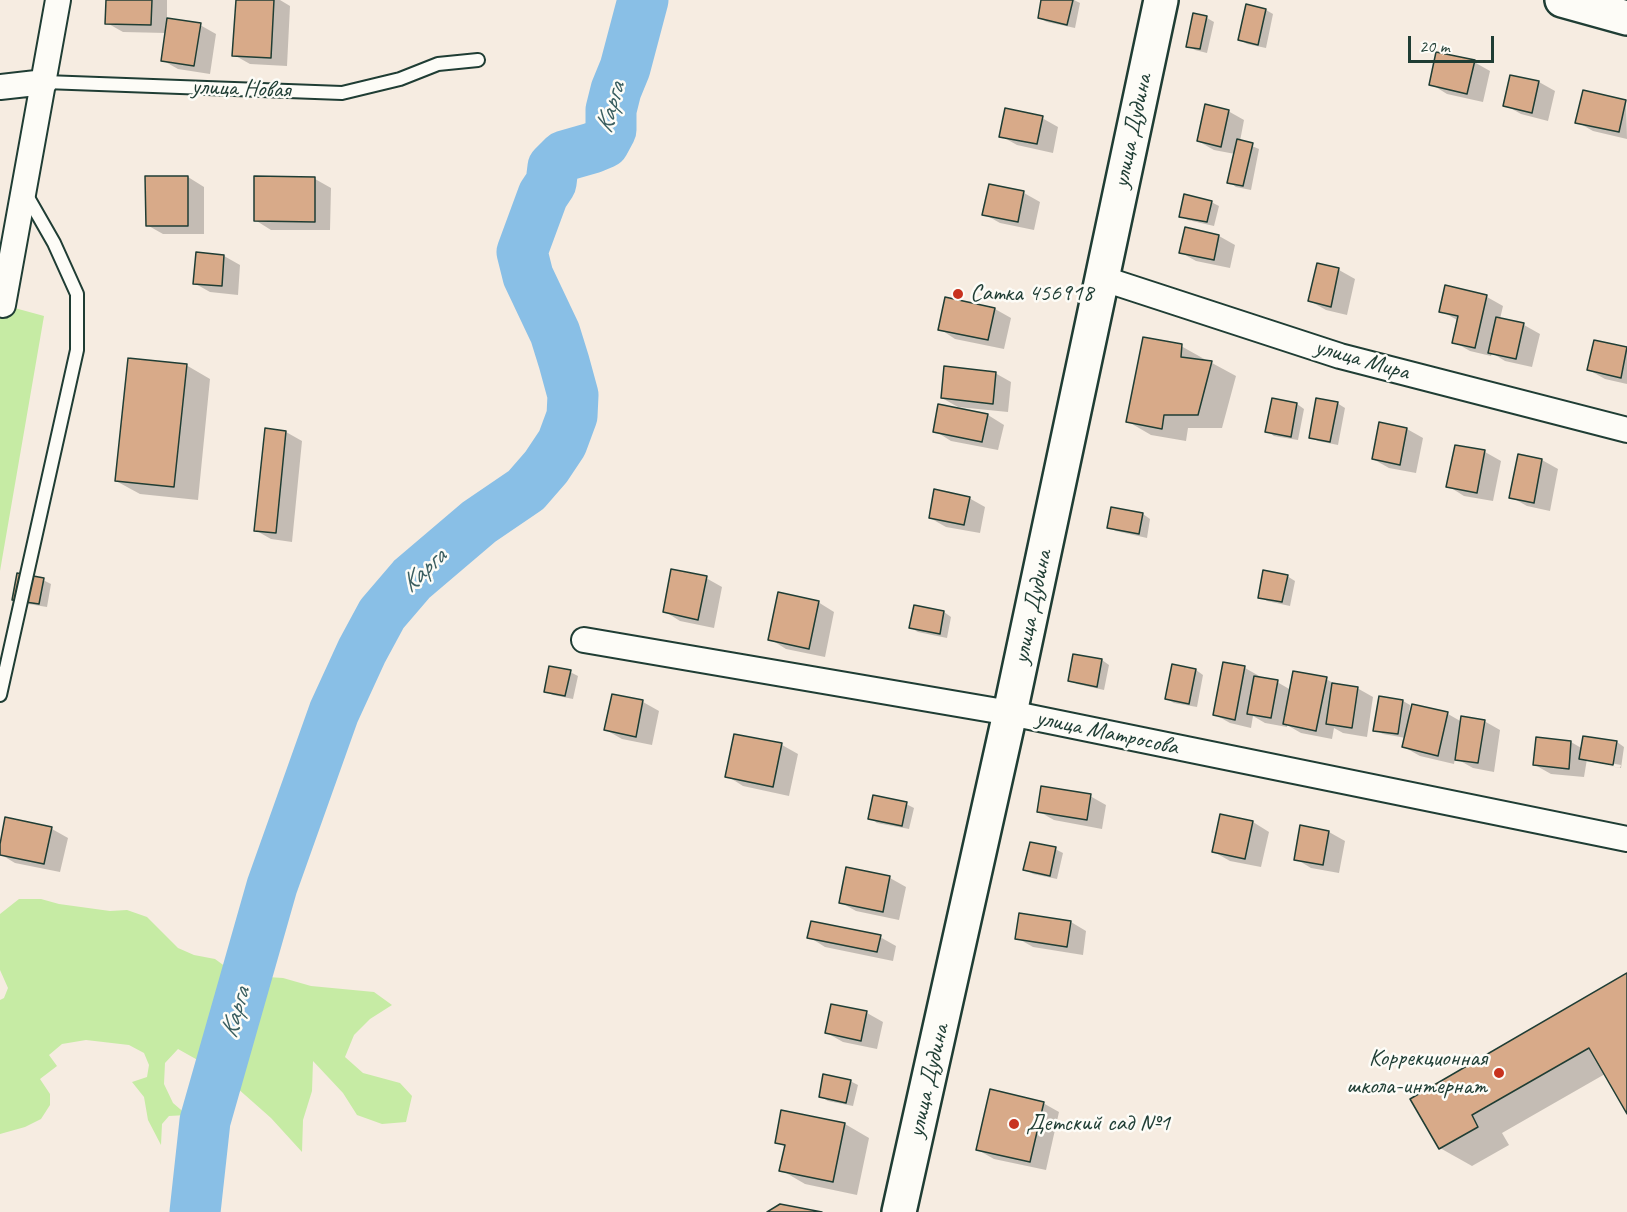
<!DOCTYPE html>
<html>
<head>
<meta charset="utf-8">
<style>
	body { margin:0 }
	#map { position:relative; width:1627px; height:1212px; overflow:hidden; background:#f6ece1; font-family:Caveat,sans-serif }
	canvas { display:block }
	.scale { position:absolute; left:1408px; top:36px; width:86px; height:27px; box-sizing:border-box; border:3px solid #1f3d34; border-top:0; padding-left:8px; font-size:18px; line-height:21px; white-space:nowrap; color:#1f3d34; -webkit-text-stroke:4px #fdfcf7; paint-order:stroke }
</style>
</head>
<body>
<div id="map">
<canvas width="1627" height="1212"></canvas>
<div class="scale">20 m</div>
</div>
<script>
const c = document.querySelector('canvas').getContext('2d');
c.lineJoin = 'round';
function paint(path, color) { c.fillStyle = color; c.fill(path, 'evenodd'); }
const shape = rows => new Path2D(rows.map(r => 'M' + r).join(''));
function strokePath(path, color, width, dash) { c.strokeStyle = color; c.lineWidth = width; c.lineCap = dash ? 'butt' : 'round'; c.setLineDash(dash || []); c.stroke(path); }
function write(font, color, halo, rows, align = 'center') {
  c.font = font + ' Caveat,sans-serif'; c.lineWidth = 5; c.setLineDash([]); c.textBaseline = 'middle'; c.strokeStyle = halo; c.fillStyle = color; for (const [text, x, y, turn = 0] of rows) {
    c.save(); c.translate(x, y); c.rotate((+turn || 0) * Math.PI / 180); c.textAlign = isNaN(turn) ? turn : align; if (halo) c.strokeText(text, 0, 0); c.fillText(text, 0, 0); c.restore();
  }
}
const green = shape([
	[0,304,44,316,0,571],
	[19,899,41,899,59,904,110,911,127,910,147,917,178,948,194,955,215,959,237,975,283,978,311,986,374,992,392,1005,370,1019,354,1035,345,1057,363,1073,400,1083,412,1096,406,1122,382,1124,357,1115,343,1093,313,1061,312,1091,303,1120,302,1152,271,1118,219,1072,178,1049,165,1063,164,1084,173,1103,187,1115,169,1116,162,1124,161,1145,148,1120,144,1097,132,1082,147,1077,149,1065,144,1053,129,1045,86,1040,62,1044,49,1055,57,1066,40,1079,50,1094,50,1105,41,1119,25,1127,0,1134,0,1000,4,998,8,988,0,970,0,914]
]);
const shadow = shape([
	[108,0,167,0,167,20,200,25,216,34,210,74,178,69,162,60,166,33,123,32,107,23],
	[237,0,280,0,290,6,287,66,250,64,234,55],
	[1043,0,1074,0,1080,3,1075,28,1047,22,1039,18],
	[1266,10,1273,14,1266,48,1247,44,1239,39],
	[1207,18,1214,22,1207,53,1195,50,1188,46],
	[1474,62,1490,71,1483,102,1447,94,1431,84],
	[1539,82,1555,91,1548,121,1521,114,1505,105],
	[1626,101,1627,139,1593,131,1577,122],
	[1228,111,1244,120,1240,141,1259,149,1251,190,1236,187,1229,182,1235,154,1214,150,1198,141],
	[1042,118,1058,127,1053,153,1017,145,1001,136],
	[188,177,204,187,204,234,163,234,147,225],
	[315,179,331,188,330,230,271,230,255,220],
	[990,186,1024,193,1040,202,1034,230,1000,223,984,214],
	[1211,202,1219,206,1214,226,1188,220,1180,216],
	[1219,236,1235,245,1230,268,1196,261,1180,252],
	[224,256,240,265,238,295,210,292,194,283],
	[1318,265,1339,270,1355,279,1347,315,1326,310,1310,301],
	[1446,287,1487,297,1503,306,1500,319,1524,325,1540,334,1532,367,1505,361,1492,353,1491,356,1470,351,1454,342,1459,321,1441,311],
	[946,299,995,309,1011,318,1004,349,955,339,940,329],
	[1595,342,1627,349,1627,384,1605,379,1589,370],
	[1181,346,1206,360,1205,362,1212,363,1236,376,1222,428,1188,428,1186,441,1151,435,1127,421],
	[186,365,210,379,198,500,140,494,116,481],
	[995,373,1011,382,1008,412,958,407,942,398],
	[1337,403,1345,408,1338,445,1318,441,1310,437],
	[1297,404,1304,409,1298,440,1274,436,1267,431],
	[988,415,1004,425,998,450,951,441,935,431],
	[1380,424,1407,429,1423,438,1416,473,1389,468,1373,459],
	[266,430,286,432,302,441,292,542,271,539,255,530],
	[1456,446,1485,452,1501,461,1493,501,1464,496,1448,486],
	[1542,460,1558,469,1550,511,1527,506,1511,497],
	[969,498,985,507,980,533,946,527,930,518],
	[1112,509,1143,514,1150,519,1147,538,1116,531,1108,527],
	[1287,576,1295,581,1290,606,1267,601,1260,597],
	[706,578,722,587,714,628,680,621,664,611],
	[43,580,51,584,47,607,22,603],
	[818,602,834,612,825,657,786,649,770,639],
	[944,612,951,617,947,638,918,632,911,628],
	[1102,660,1109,665,1104,690,1077,684,1069,680],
	[1224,664,1245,668,1261,677,1261,679,1277,682,1291,690,1326,679,1337,685,1357,688,1373,697,1367,737,1343,733,1334,728,1332,739,1301,733,1287,725,1287,727,1265,723,1253,716,1251,728,1230,723,1214,714],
	[1196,670,1203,675,1197,707,1174,703,1167,699],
	[570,672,578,676,573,699,553,695,545,691],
	[613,696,643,702,659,711,652,745,622,739,606,730],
	[1403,701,1410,705,1409,715,1448,714,1462,722,1484,721,1500,730,1494,772,1473,768,1455,758,1454,764,1420,756,1404,747,1406,738,1383,734,1375,730],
	[735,735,782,745,798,754,789,796,743,786,727,776],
	[1571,742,1583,749,1617,742,1624,747,1621,768,1588,762,1620,768,1621,765,1587,759,1584,777,1551,774,1535,765],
	[1090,796,1106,805,1102,829,1054,820,1038,811],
	[906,804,914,808,909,829,877,823,870,818],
	[7,819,52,829,68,838,60,872,15,863,0,854],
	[1253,822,1269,832,1261,867,1230,861,1214,852],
	[1301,827,1329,832,1345,841,1339,873,1311,868,1296,859],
	[1055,849,1063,853,1057,879,1033,874,1025,869],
	[847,869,890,878,906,887,899,920,856,911,840,902],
	[1071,922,1086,931,1083,955,1033,947,1017,938],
	[809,937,880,937,896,946,893,961,825,947],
	[1627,975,1627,1111,1605,1074,1502,1133,1509,1145,1472,1166,1440,1148,1412,1099],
	[867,1013,883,1022,877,1049,843,1042,827,1033],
	[850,1081,858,1085,853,1106,828,1101,820,1096],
	[1043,1103,1059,1112,1046,1170,994,1159,978,1150],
	[783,1111,845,1124,869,1138,857,1195,805,1184,781,1170,786,1147,776,1142]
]);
const river = shape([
	[195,1212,205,1121,272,886,334,712,362,651,382,614,412,579,479,522,526,490,546,467,562,443,572,416,573,395,564,362,555,333,528,276,522,252,543,195,551,183,553,167,564,156,592,148,604,143,611,130,611,110,616,90,625,68,643,0]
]);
const building = shape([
	[106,0,152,0,151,25,105,24,106,0],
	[236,0,274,0,271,58,232,56,236,0],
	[1041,0,1073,0,1067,25,1038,18,1041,0],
	[1246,4,1266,9,1258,45,1238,40,1246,4],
	[1193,13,1207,16,1200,49,1186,47,1193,13],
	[167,18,201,23,194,66,161,61,167,18],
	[1436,52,1475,60,1467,94,1429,85,1436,52],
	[1510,75,1539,81,1532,113,1503,106,1510,75],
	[1583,90,1626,100,1619,132,1575,123,1583,90],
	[1205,104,1229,110,1221,147,1197,141,1205,104],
	[1005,108,1043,116,1037,144,999,137,1005,108],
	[1237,139,1253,143,1243,186,1227,183,1237,139],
	[145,176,188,176,188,226,146,226,145,176],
	[254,176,315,177,315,222,254,221,254,176],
	[989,184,1024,191,1018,222,982,215,989,184],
	[1184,194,1212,201,1207,222,1179,217,1184,194],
	[1185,227,1219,235,1214,260,1179,253,1185,227],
	[196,252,224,255,222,286,193,284,196,252],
	[1317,263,1339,268,1331,307,1308,301,1317,263],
	[1445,285,1487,295,1475,348,1452,343,1458,316,1439,312,1445,285],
	[945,297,995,308,988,340,938,330,945,297],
	[1496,317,1524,323,1516,359,1488,353,1496,317],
	[1143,337,1182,344,1181,357,1212,361,1198,415,1164,415,1162,429,1126,422,1143,337],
	[1594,340,1627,347,1621,378,1587,370,1594,340],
	[128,358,187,364,174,487,115,481,128,358],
	[944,366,996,372,993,404,941,398,944,366],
	[1272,398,1297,403,1291,437,1265,432,1272,398],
	[1316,398,1338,402,1330,442,1309,438,1316,398],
	[938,404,988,414,982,442,933,432,938,404],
	[1379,422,1407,428,1400,465,1372,459,1379,422],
	[265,428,286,431,276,533,254,531,265,428],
	[1455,445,1485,450,1477,493,1446,487,1455,445],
	[1518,454,1542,459,1534,503,1509,498,1518,454],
	[934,489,970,497,964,525,929,518,934,489],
	[1111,507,1143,513,1139,534,1107,528,1111,507],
	[671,569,707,576,698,620,663,612,671,569],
	[1263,570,1288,575,1282,602,1258,598,1263,570],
	[17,573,44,578,39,604,12,600,17,573],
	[778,592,819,601,809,649,768,640,778,592],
	[914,605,944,611,940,634,909,628,914,605],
	[1073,654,1102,659,1097,687,1068,681,1073,654],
	[1223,662,1245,666,1235,720,1213,715,1223,662],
	[1172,664,1196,669,1189,704,1165,699,1172,664],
	[549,666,571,670,565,696,544,692,549,666],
	[1293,671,1327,677,1316,731,1283,724,1293,671],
	[1254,676,1278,680,1271,718,1247,714,1254,676],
	[1332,683,1358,687,1352,728,1326,724,1332,683],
	[612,694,643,700,636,737,604,730,612,694],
	[1379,696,1403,700,1398,734,1373,731,1379,696],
	[1412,704,1448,712,1438,756,1402,747,1412,704],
	[1461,716,1485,720,1478,763,1455,760,1461,716],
	[734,734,782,743,773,787,725,777,734,734],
	[1583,736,1617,741,1613,765,1579,759,1583,736],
	[1536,737,1571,741,1569,769,1533,765,1536,737],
	[1041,786,1091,794,1087,820,1037,812,1041,786],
	[873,795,907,802,902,826,868,819,873,795],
	[1220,814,1253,821,1245,859,1212,852,1220,814],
	[5,817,52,827,44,864,0,855,0,844,5,817],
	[1300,825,1329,831,1323,865,1294,860,1300,825],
	[1030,842,1056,847,1050,876,1023,870,1030,842],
	[846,867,890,876,883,912,839,903,846,867],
	[1019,913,1071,921,1067,947,1015,939,1019,913],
	[811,921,881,935,877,952,807,938,811,921],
	[1627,973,1627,1114,1589,1048,1472,1115,1478,1127,1439,1149,1410,1099,1627,973],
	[831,1004,867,1011,861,1041,825,1033,831,1004],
	[823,1074,851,1080,846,1103,819,1097,823,1074],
	[990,1089,1044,1102,1030,1162,976,1150,990,1089],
	[781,1110,845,1123,833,1182,779,1171,785,1145,775,1143,781,1110],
	[780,1204,822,1212,767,1212,780,1204]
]);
const lane = shape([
	[45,82,342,93,400,79,438,64,478,60],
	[0,695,77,350,77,294,54,243,26,194]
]);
const street = shape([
	[0,87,45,82],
	[1101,278,1340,356,1627,430],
	[3,305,58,0],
	[584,640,1010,713,1627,839]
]);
const secondary = shape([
	[1562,0,1627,18],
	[899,1212,1010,713,1161,0]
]);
const markers = [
	[958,294,6,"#c8321e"],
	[1499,1073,6,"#c8321e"],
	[1014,1124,6,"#c8321e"]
];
const streetNames = [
	["улица Новая",241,89,2],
	["улица Дудина",1133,131,-78],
	["улица Мира",1362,360,16],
	["улица Дудина",1033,607,-78],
	["улица Матросова",1107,733,12],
	["улица Дудина",929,1081,-77]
];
const poiNames = [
	["Сатка 456918",970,294],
	["Коррекционная",1487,1059,"right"],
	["школа-интернат",1487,1087,"right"],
	["Детский сад №1",1026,1124]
];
const waterNames = [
	["Карга",611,108,-74],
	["Карга",424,571,-43],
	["Карга",236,1013,-74]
];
paint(green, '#c6eba4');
paint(shadow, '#0003');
strokePath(river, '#89bfe6', 51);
paint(building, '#d8aa89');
strokePath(building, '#1f3d34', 1.5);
strokePath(lane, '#1f3d34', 16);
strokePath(street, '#1f3d34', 28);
strokePath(secondary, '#1f3d34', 38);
strokePath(lane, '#fdfcf7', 12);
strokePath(street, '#fdfcf7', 24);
strokePath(secondary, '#fdfcf7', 33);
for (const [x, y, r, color] of markers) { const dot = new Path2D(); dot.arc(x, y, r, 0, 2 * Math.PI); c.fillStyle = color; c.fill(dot); strokePath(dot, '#fdfcf7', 2); }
write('24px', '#1f3d34', '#fdfcf7', streetNames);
write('24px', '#1f3d34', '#fdfcf7', poiNames, 'left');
write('italic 26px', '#3a5e60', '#fdfcf7', waterNames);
</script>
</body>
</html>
